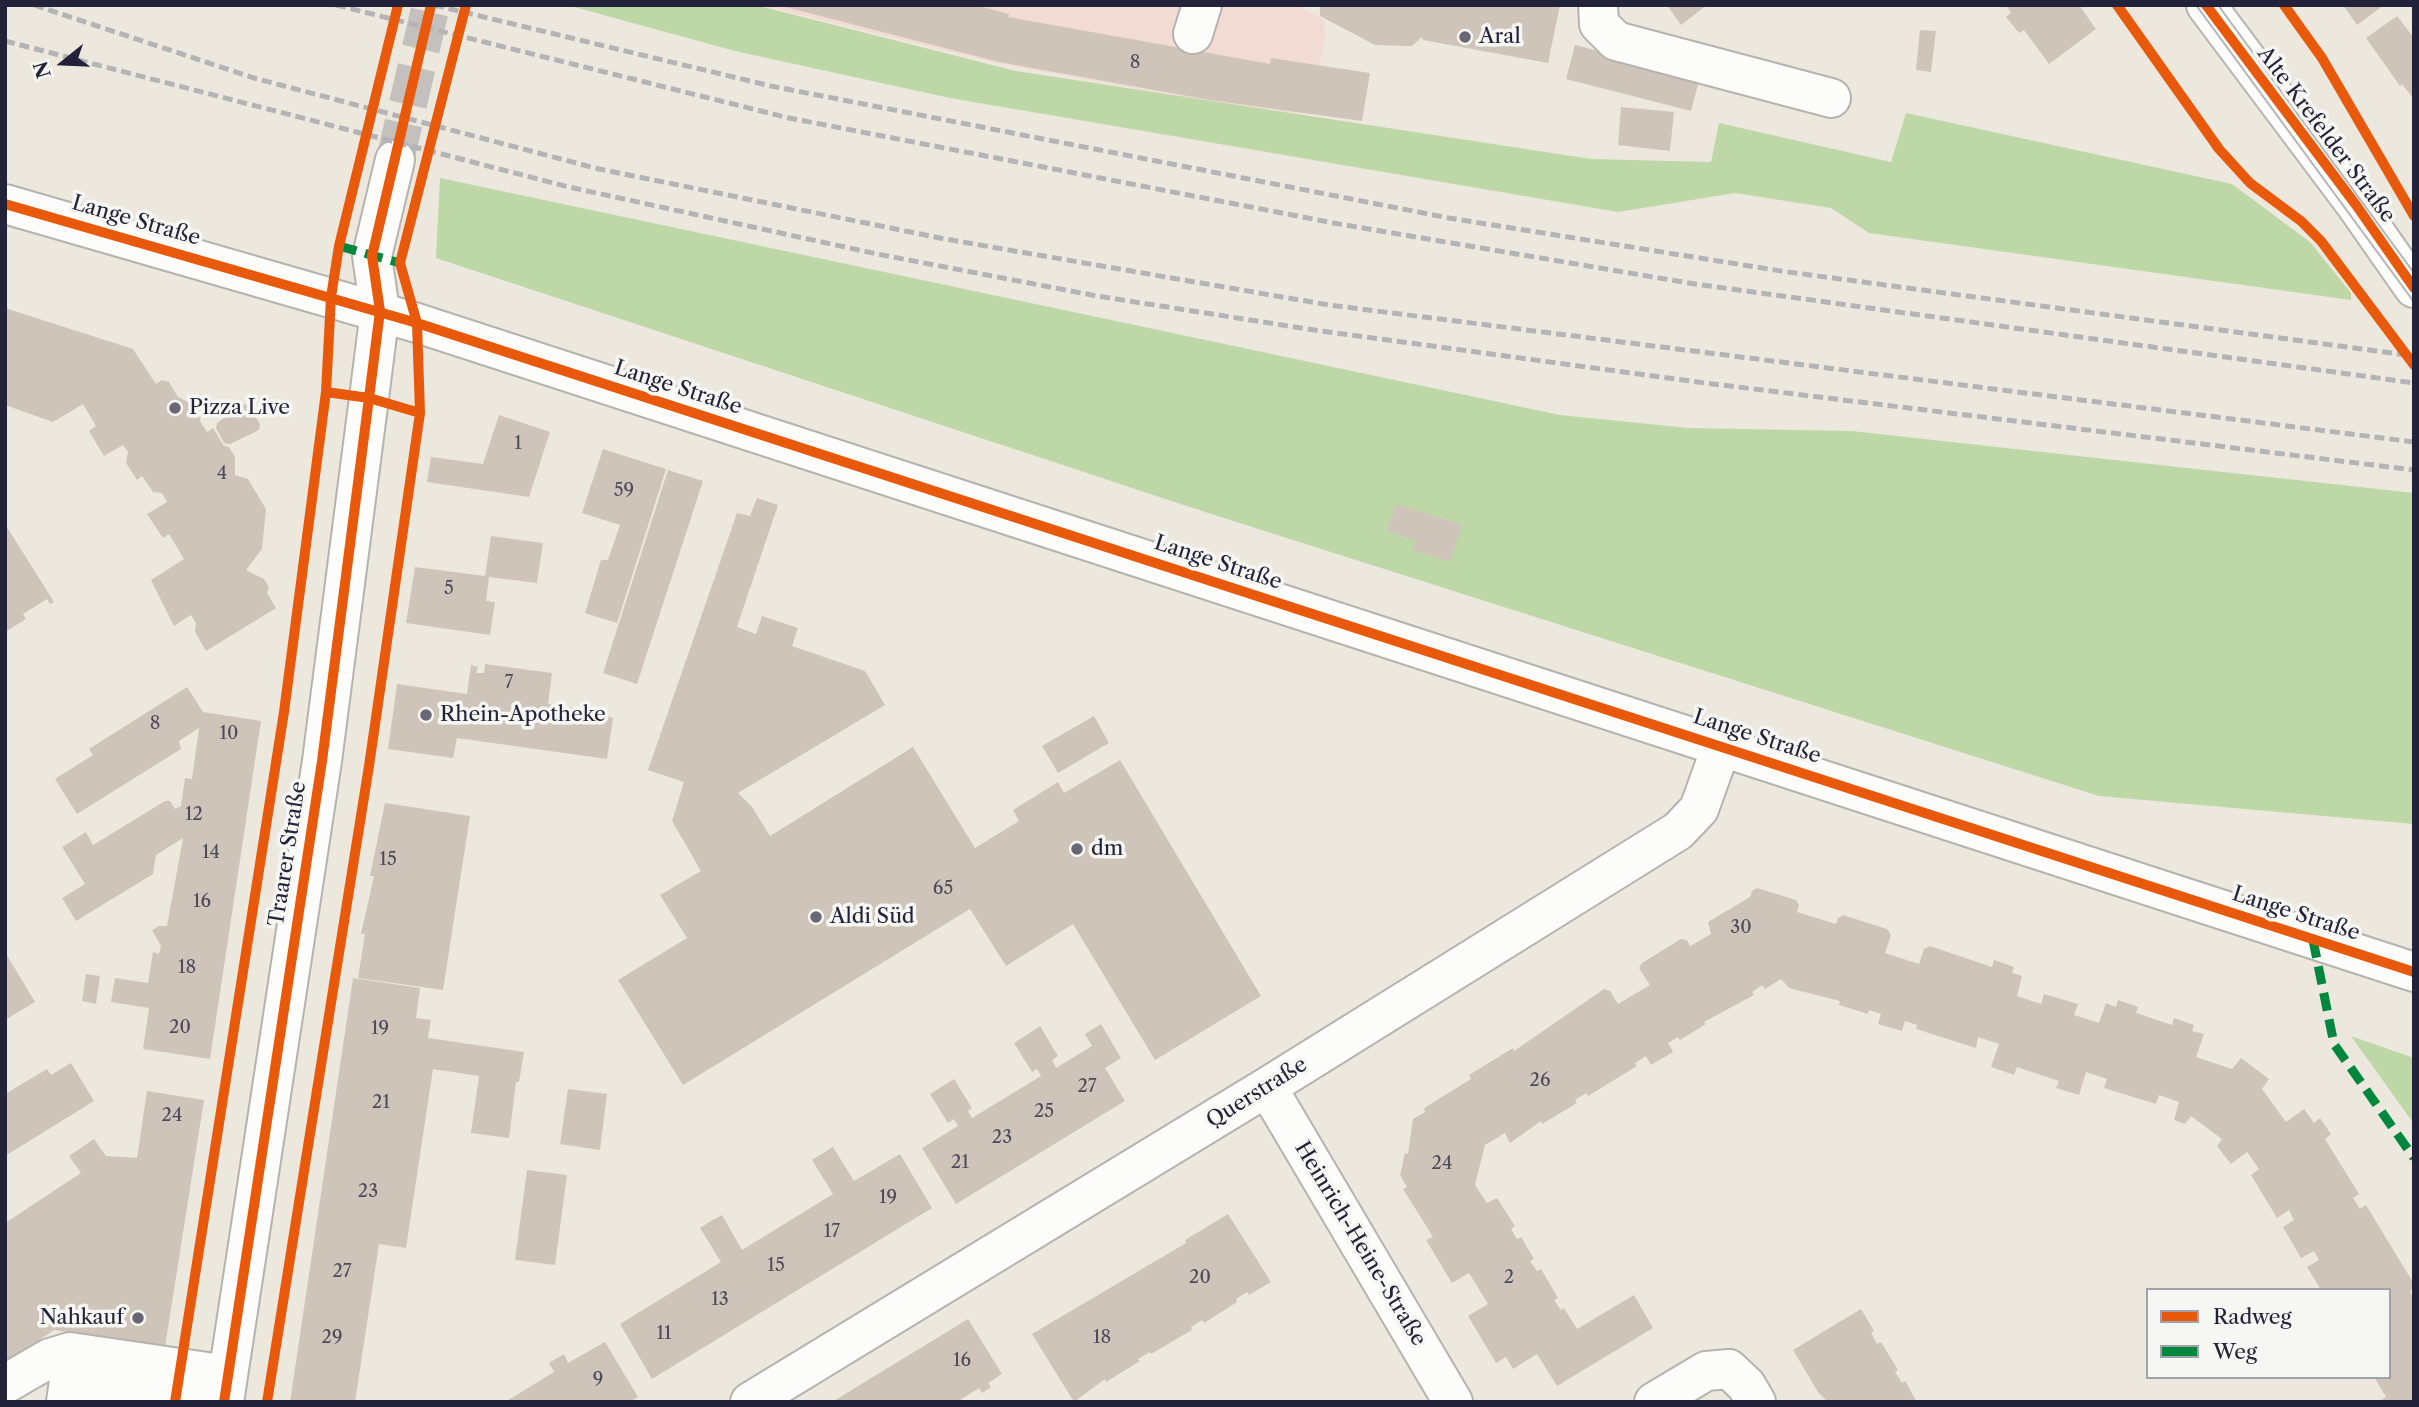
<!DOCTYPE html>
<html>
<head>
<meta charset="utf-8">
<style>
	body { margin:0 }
	#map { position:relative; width:2419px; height:1407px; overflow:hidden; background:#ede8de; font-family:"Libre Caslon Text",serif }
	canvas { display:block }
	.frame { position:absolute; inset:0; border:7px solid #22223b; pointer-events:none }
	.legend { position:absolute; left:2146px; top:1288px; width:245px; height:91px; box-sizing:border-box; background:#f6f6f2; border:2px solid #a1a1a9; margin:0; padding:9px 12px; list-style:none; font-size:21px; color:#22223b }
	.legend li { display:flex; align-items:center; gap:14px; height:35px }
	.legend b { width:35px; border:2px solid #a1a1a9 }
	.north { position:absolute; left:28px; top:28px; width:70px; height:70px; -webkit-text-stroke:5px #f6f6f2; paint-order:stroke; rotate:252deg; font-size:19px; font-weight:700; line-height:28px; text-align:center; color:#22223b }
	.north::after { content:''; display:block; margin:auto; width:24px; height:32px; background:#22223b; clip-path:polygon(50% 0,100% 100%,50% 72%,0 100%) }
</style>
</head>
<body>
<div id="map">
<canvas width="2419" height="1407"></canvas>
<div class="frame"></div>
<ul class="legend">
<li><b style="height:9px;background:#e8590c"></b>Radweg</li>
<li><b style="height:9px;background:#00873e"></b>Weg</li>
</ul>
<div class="north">N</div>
</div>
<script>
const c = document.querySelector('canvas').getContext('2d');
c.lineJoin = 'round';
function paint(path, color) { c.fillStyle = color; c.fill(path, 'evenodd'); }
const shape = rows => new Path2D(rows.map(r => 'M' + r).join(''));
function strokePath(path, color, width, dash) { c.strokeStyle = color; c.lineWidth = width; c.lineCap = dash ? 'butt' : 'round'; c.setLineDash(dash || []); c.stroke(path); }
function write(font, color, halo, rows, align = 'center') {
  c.font = font + ' "Libre Caslon Text",serif'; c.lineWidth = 7; c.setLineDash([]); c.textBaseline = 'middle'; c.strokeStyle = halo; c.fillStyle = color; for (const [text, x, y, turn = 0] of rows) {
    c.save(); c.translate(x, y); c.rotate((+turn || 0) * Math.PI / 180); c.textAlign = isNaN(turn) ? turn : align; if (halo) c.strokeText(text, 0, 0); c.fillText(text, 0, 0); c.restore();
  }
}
const built = shape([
	[761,5,1296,5,1324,20,1325,35,1311,115,1205,101,1000,64]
]);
const green = shape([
	[567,5,755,5,1016,71,1591,159,1711,162,1719,123,1891,162,1906,113,2232,184,2310,242,2351,293,2351,300,1869,233,1831,208,1735,193,1618,212,950,98,735,51],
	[440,178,1560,415,1688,428,1852,431,2414,493,2414,824,2099,796,1208,513,436,258],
	[2351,1036,2414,1058,2414,1124]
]);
const building = shape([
	[778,5,975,5,1009,14,1008,17,1270,64,1271,58,1370,73,1362,121,1210,100,999,62],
	[1320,5,1560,5,1548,63,1423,40,1422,37,1412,46,1375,45,1320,16],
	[1667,5,1707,5,1681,25],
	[2006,5,2079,5,2096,29,2049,64,2024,30,2019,33,2006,17,2011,13],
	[2343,5,2384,5,2357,25],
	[2397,16,2414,38,2414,99,2402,84,2400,86,2366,38],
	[1920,30,1936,31,1931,72,1916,70],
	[1575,45,1700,77,1691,111,1566,79],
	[1621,107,1674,112,1670,151,1618,145],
	[5,308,133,349,156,384,162,380,169,382,178,397,196,406,201,414,200,421,207,432,213,428,224,446,229,447,235,457,235,475,248,479,266,509,262,549,246,570,264,579,269,587,267,593,276,608,206,651,195,632,196,623,191,615,174,626,151,580,184,559,169,534,163,538,147,514,167,502,162,493,153,492,142,476,137,480,126,463,128,452,123,445,104,456,89,431,96,426,83,404,53,422,5,405],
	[243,404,248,405,260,424,259,430,230,444,224,443,216,428,217,423],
	[499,415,550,432,529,497,427,482,431,457,483,464],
	[603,449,666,469,617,623,585,613,601,560,608,560,620,525,582,513],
	[668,470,703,481,637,684,603,673],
	[757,498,778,505,737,627,756,634,762,616,798,628,792,646,865,671,885,705,738,793,752,807,770,836,913,747,975,848,1019,821,1013,810,1058,782,1064,793,1120,760,1261,996,1155,1060,1073,924,1006,966,970,909,683,1085,618,980,687,938,660,895,701,871,672,821,684,782,648,770,737,513,750,516],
	[1396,504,1462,525,1450,562,1412,550,1416,541,1387,531],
	[7,527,54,602,50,604,47,599,23,614,26,619,5,632],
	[491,536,543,543,537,583,489,577,486,601,495,602,490,635,406,623,415,567,485,576],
	[485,664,552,673,548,704,589,710,613,718,607,759,457,738,453,758,388,749,397,684,467,694,471,665,478,667,476,673,484,673],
	[187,687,203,712,261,721,210,1059,143,1049,149,1008,111,1002,115,978,148,983,153,952,159,954,161,946,152,930,159,926,167,926,183,838,156,855,153,874,76,921,62,898,85,884,62,847,86,832,93,845,165,801,170,801,175,809,181,806,185,778,192,779,199,728,179,741,181,749,77,814,55,779,93,755,89,749],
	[1094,716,1109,743,1058,773,1042,746],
	[385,803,470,816,443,990,358,978,365,934,361,934,374,876,370,876],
	[1757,888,1796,900,1799,905,1797,912,1836,924,1838,918,1843,915,1887,929,1891,935,1885,953,1919,964,1924,949,1930,946,1992,967,1994,960,2014,967,2012,973,2022,976,2017,996,2041,1004,2044,994,2078,1004,2074,1015,2099,1023,2106,1003,2116,1007,2118,1000,2138,1007,2136,1013,2172,1025,2174,1018,2194,1025,2192,1031,2204,1034,2196,1057,2232,1069,2241,1058,2269,1079,2262,1089,2286,1122,2304,1109,2314,1123,2320,1118,2331,1134,2325,1139,2359,1194,2353,1198,2360,1209,2366,1205,2414,1284,2410,1293,2414,1298,2414,1402,2378,1402,2386,1397,2374,1377,2389,1377,2389,1290,2321,1290,2307,1267,2319,1260,2314,1251,2301,1258,2283,1227,2294,1220,2289,1210,2277,1218,2251,1175,2259,1169,2247,1152,2231,1164,2217,1146,2222,1139,2191,1116,2185,1124,2174,1120,2179,1102,2159,1095,2156,1104,2104,1088,2107,1079,2086,1072,2079,1095,2056,1088,2059,1081,2017,1067,2014,1075,1991,1067,1999,1044,1978,1037,1976,1048,1916,1029,1917,1025,1905,1021,1902,1031,1878,1024,1881,1014,1869,1010,1868,1014,1839,1005,1840,1001,1789,988,1781,979,1765,989,1762,985,1752,992,1754,995,1704,1022,1706,1024,1680,1040,1678,1037,1668,1043,1673,1052,1651,1065,1646,1056,1635,1063,1637,1066,1588,1096,1586,1093,1575,1100,1577,1103,1542,1124,1541,1121,1510,1143,1505,1133,1485,1145,1475,1185,1487,1203,1497,1198,1515,1226,1511,1229,1517,1239,1521,1237,1534,1259,1530,1261,1537,1271,1541,1269,1558,1298,1554,1300,1561,1310,1564,1308,1577,1329,1634,1295,1653,1328,1557,1386,1537,1354,1513,1369,1506,1357,1496,1363,1468,1316,1488,1304,1469,1273,1452,1283,1426,1240,1433,1237,1403,1189,1407,1187,1400,1175,1405,1153,1408,1154,1413,1119,1425,1112,1424,1108,1471,1079,1469,1075,1513,1048,1514,1051,1604,989,1610,991,1618,1004,1650,985,1639,968,1642,963,1681,939,1687,940,1690,946,1711,934,1708,922,1750,897,1752,891],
	[5,952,35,1002,5,1020],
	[86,974,100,976,96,1004,82,1001],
	[353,978,420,988,416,1018,431,1020,428,1038,524,1052,519,1082,516,1082,509,1138,471,1133,479,1076,433,1069,406,1248,379,1244,355,1402,290,1402],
	[1101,1024,1121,1058,1105,1068,1125,1101,956,1204,922,1148,958,1126,954,1119,948,1123,930,1094,954,1079,972,1108,968,1111,972,1118,1041,1076,1037,1069,1032,1072,1014,1043,1040,1026,1058,1056,1052,1060,1056,1068,1092,1046,1085,1034],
	[71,1063,94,1101,5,1156,5,1094,47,1069,51,1075],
	[568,1089,607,1094,600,1150,560,1144],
	[147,1091,204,1100,165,1347,54,1330,5,1363,5,1223,81,1173,69,1156,94,1139,106,1156,137,1158],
	[833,1147,854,1181,900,1154,932,1208,652,1379,620,1324,721,1262,700,1228,711,1221,722,1215,742,1250,833,1194,812,1160],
	[527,1170,567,1175,555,1265,515,1260],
	[1228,1214,1271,1282,1249,1295,1247,1292,1236,1299,1237,1302,1204,1323,1202,1320,1191,1327,1192,1330,1151,1354,1150,1352,1138,1359,1140,1361,1106,1382,1105,1379,1074,1402,1032,1334,1186,1243,1185,1240],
	[1861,1309,1874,1331,1871,1333,1877,1344,1881,1342,1898,1370,1895,1372,1902,1383,1905,1381,1917,1402,1828,1402,1818,1392,1793,1350],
	[968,1319,1002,1374,988,1383,991,1387,982,1393,979,1388,957,1402,832,1402],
	[605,1342,638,1397,630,1402,505,1402,554,1372,549,1363,564,1354,568,1363]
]);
const minorTunnel = shape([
	[395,160,431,5]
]);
const minor = shape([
	[1598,5,1599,24,1616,41,1831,98],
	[2206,5,2356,205,2414,288],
	[1193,34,1202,5],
	[1267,1087,1453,1402],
	[5,1384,50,1358,70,1352,228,1375],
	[66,1402,69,1380,196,1402],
	[224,1402,322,761,369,398,380,311,372,256,395,160],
	[750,1402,1267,1087,1678,831,1699,809,1722,745],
	[1654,1402,1706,1371,1729,1369,1746,1385,1756,1402]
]);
const major = shape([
	[5,204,417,323,2414,972]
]);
const tram = shape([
	[2196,5,2414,302],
	[2218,5,2414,273]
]);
const rail = shape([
	[34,5,254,78,599,169,945,239,1329,305,2414,442],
	[336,5,789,118,1339,224,1695,284,2414,383],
	[434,5,771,86,1449,218,1781,271,2414,356],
	[5,41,569,187,877,254,1097,296,1314,330,1705,383,2414,470]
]);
const quiet = shape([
	[339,246,400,263],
	[2313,940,2334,1044,2414,1158]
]);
const cycleway = shape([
	[2117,5,2219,149,2250,183,2301,221,2321,241,2414,365],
	[2206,5,2356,205,2414,288],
	[2284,5,2322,58,2414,216],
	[5,204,417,323,2414,972],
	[326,392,369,398,420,413],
	[175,1402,284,712,326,392,331,297,339,246,398,5],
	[224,1402,322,761,369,398,380,311,372,256,431,5],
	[267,1402,369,766,420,413,417,323,400,263,466,5]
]);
const markers = [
	[1465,37,7,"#696774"],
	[175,408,7,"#696774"],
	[426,715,7,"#696774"],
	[1077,849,7,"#696774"],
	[816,917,7,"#696774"],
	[138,1318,7,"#696774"]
];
const numberNames = [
	["8",1135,63],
	["1",518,444],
	["4",222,474],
	["59",624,491],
	["5",449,589],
	["7",509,683],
	["8",155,724],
	["10",229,734],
	["12",194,815],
	["14",211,853],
	["15",388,860],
	["65",943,889],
	["16",202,902],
	["30",1741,928],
	["18",187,968],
	["20",180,1028],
	["19",380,1029],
	["26",1540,1081],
	["27",1087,1087],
	["21",381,1103],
	["25",1044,1112],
	["24",172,1116],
	["23",1002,1138],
	["21",960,1163],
	["24",1442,1164],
	["23",368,1192],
	["19",888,1198],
	["17",832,1232],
	["15",776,1266],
	["27",342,1272],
	["20",1200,1278],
	["2",1509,1278],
	["13",720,1300],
	["11",664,1334],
	["29",332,1338],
	["18",1102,1338],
	["16",962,1361],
	["9",598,1380]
];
const poiNames = [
	["Aral",1479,37],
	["Pizza Live",189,408],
	["Rhein-Apotheke",440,715],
	["dm",1091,849],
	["Aldi Süd",830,917],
	["Nahkauf",124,1318,"right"]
];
const streetNames = [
	["Alte Krefelder Straße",2326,135,53],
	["Lange Straße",136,221,16],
	["Lange Straße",678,388,18],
	["Lange Straße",1218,563,18],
	["Lange Straße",1757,737,18],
	["Traarer Straße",288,854,-81],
	["Lange Straße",2296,914,18],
	["Querstraße",1257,1093,-32],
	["Heinrich-Heine-Straße",1360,1244,59]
];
paint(built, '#f2dbd2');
paint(green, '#bed7a7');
paint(building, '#cfc4ba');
strokePath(minorTunnel, '#c4c0bd', 38, [38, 19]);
strokePath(minor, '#b6b3af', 42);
strokePath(major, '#b6b3af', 42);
strokePath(minor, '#fcfcfa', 38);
strokePath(major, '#fcfcfa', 38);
strokePath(tram, '#b4b3b5', 2);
strokePath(rail, '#b4b3b5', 5, [10, 5]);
strokePath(quiet, '#00873e', 9, [18, 9]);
strokePath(cycleway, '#e8590c', 10);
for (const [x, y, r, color] of markers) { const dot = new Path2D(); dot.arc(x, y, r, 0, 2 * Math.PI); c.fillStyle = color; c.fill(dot); strokePath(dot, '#f6f6f2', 2.5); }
write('18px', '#4d4a5b', null, numberNames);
write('21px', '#22223b', '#f6f6f2', poiNames, 'left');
write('21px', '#22223b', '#f6f6f2', streetNames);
</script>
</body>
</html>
